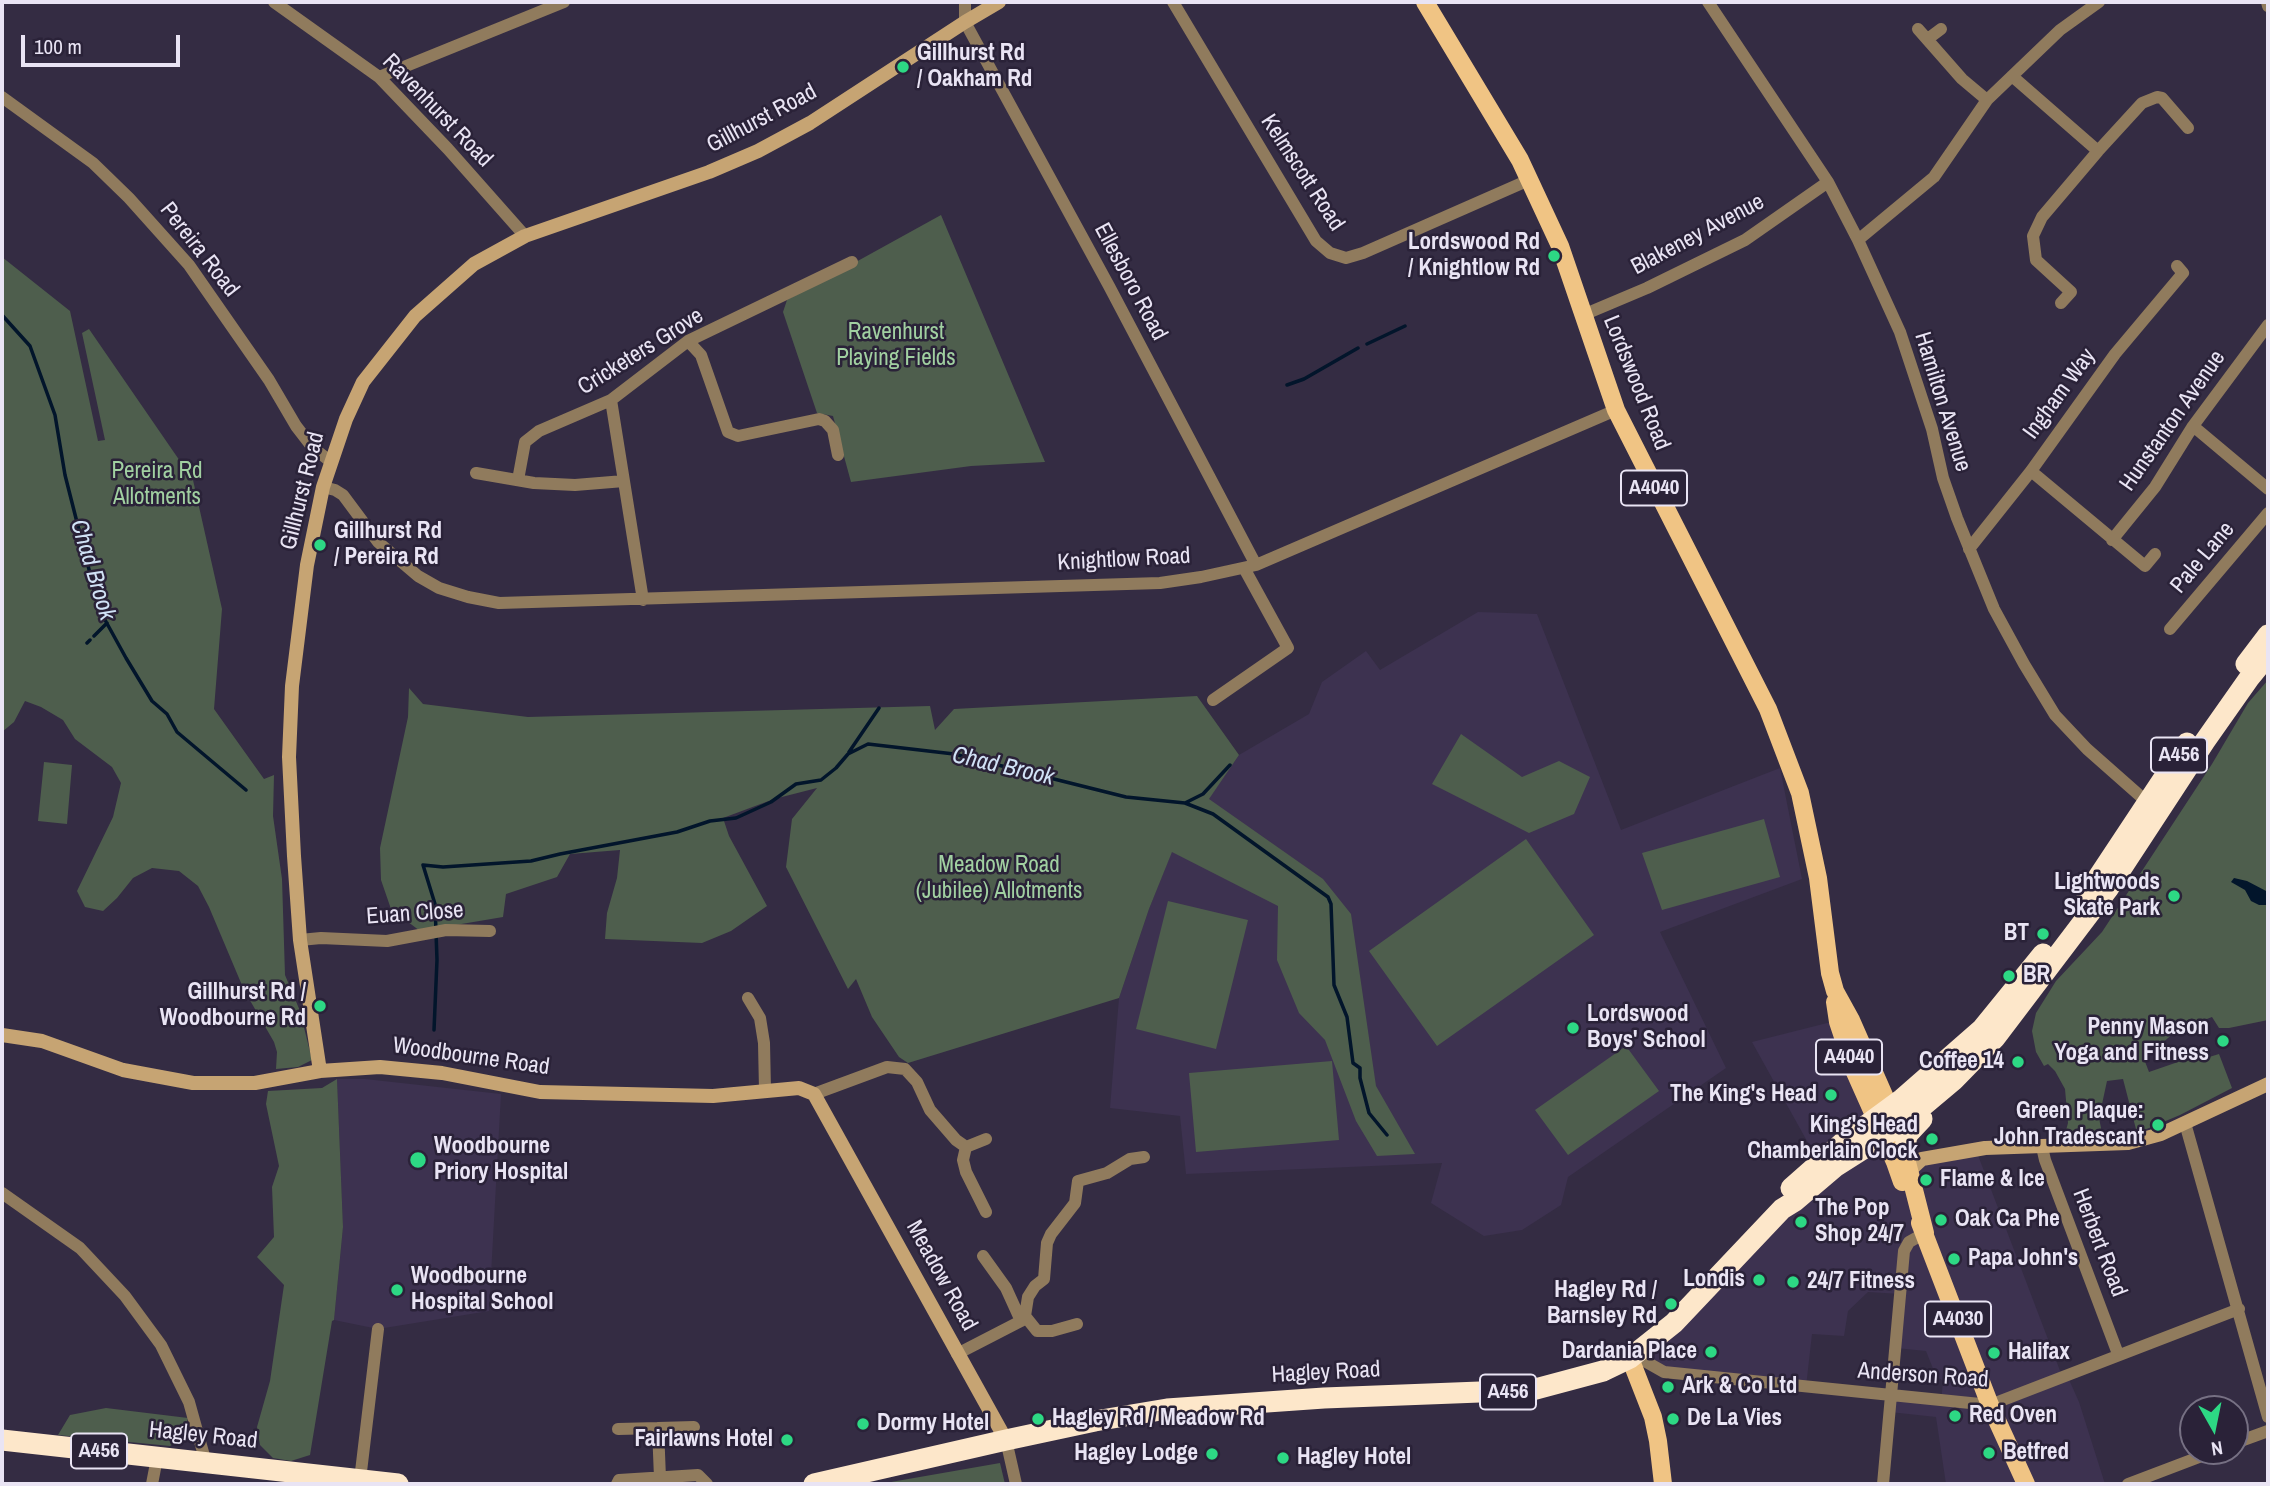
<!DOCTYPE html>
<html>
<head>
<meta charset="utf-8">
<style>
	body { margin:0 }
	#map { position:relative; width:2270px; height:1486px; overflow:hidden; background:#342c43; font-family:"Archivo Narrow",sans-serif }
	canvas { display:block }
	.frame { position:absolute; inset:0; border:4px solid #e9e4f4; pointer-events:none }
	.north { position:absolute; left:2179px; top:1395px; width:70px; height:70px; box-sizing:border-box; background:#2a2238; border:2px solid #767083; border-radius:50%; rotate:171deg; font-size:19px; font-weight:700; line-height:28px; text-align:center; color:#e9e4f4 }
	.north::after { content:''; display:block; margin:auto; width:24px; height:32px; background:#2dd884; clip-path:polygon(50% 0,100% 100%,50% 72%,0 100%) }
	.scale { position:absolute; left:21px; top:35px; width:159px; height:32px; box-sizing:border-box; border:4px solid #e9e4f4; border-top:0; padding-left:9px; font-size:21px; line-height:24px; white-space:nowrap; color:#e9e4f4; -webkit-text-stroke:5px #2a2238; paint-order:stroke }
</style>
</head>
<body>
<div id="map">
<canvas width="2270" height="1486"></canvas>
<div class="frame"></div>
<div class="north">N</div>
<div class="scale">100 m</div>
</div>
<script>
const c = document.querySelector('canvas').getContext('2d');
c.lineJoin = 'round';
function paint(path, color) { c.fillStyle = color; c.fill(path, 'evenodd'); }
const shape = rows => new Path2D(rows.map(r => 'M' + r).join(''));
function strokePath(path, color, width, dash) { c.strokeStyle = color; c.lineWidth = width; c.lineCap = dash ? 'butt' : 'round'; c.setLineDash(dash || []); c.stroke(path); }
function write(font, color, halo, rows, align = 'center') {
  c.font = font + ' "Archivo Narrow",sans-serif'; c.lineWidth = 5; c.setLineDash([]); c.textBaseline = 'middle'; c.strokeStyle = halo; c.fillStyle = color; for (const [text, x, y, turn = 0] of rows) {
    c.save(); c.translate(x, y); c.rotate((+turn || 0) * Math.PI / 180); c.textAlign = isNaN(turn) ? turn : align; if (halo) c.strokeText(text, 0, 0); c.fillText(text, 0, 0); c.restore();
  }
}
const built = shape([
	[1478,612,1537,614,1621,830,1780,768,1802,879,1660,932,1726,1068,1568,1177,1561,1205,1522,1230,1484,1236,1431,1203,1442,1163,1186,1174,1180,1116,1110,1108,1119,998,1149,909,1172,851,1239,755,1309,714,1322,682,1366,651,1380,670],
	[1843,1019,1912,1167,1976,1150,2062,1376,2067,1375,2079,1402,2105,1484,1946,1484,1936,1417,1890,1412,1892,1396,1941,1400,1942,1392,1943,1381,1936,1376,1926,1351,1896,1348,1901,1294,1868,1292,1848,1311,1844,1336,1812,1334,1806,1387,1664,1372,1634,1355,1822,1168,1752,1042],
	[337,1079,365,1079,501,1094,489,1311,378,1329,334,1320,343,1227]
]);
const green = shape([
	[941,215,1045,462,971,466,851,482,833,416,817,413,783,312,787,300],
	[2,257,70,311,98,441,105,440,82,333,89,329,193,480,222,609,214,709,264,779,274,775,273,816,282,879,285,975,300,1011,312,1060,298,1067,276,1069,277,1052,274,1042,244,990,209,907,198,886,179,871,152,868,133,878,117,898,103,911,85,907,77,891,113,817,121,783,112,767,75,739,63,720,41,707,25,701,14,722,2,732],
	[2268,680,2268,1020,2229,1028,2219,1028,2212,1017,2176,1031,2144,1059,2149,1072,2204,1053,2206,1058,2219,1054,2232,1088,2180,1115,2137,1133,2123,1079,2107,1081,2099,1118,2103,1138,2065,1140,2064,1138,2068,1123,2065,1089,2055,1071,2048,1064,2044,1066,2036,1052,2032,1031,2036,1013,2056,981,2102,932,2212,764,2248,703],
	[409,688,423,704,528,717,930,706,935,730,954,709,1197,696,1239,755,1209,799,1323,879,1351,914,1376,1086,1415,1154,1377,1156,1356,1121,1325,1040,1299,1013,1277,960,1278,906,1172,852,1149,909,1119,998,908,1063,899,1057,872,1017,856,979,848,989,786,867,792,819,817,788,774,799,723,818,729,836,767,906,731,931,702,943,605,939,607,913,617,878,620,850,570,854,557,877,506,894,503,917,420,931,391,909,381,880,380,848,408,717],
	[1461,734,1522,777,1559,761,1590,777,1574,814,1529,833,1432,784],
	[44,762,72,765,67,824,38,821],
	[1764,819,1780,877,1662,910,1642,853],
	[1526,839,1594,935,1437,1046,1369,951],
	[1168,901,1248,920,1216,1049,1136,1029],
	[1626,1046,1659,1091,1568,1155,1535,1110],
	[1332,1061,1339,1140,1196,1152,1189,1073],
	[337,1079,343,1227,334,1320,332,1321,310,1455,291,1461,273,1458,260,1445,257,1427,270,1381,284,1285,257,1257,274,1237,272,1187,279,1166,266,1104,268,1091,322,1088],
	[106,1408,188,1418,182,1439,170,1446,58,1435,70,1415],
	[1000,1463,1005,1484,881,1484,891,1482]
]);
const water = shape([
	[2234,878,2247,881,2268,892,2268,905,2259,905,2251,901,2245,890,2231,882]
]);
const stream = shape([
	[2,315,30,346,55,415,65,475,99,609,126,658,152,701,167,714,177,732,246,790],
	[1367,344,1405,326],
	[1287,385,1304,379,1358,348],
	[94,636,107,623],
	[87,643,90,640],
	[849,752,879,708],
	[1185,803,1203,794,1230,765],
	[434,1030,437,960,435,904,423,865,443,867,531,861,560,854,677,832,710,821,736,818,771,802,796,784,821,780,836,768,848,754,868,744,954,754,1126,797,1185,803,1213,814,1328,897,1331,904,1334,985,1347,1017,1353,1063,1360,1068,1360,1078,1369,1113,1387,1135]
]);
const street = shape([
	[274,2,379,77,448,149,525,236],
	[965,2,965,22,1109,286,1256,565],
	[1173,2,1316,241,1330,253,1346,258,1363,253,1529,180],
	[1708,2,1828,182,1858,240,1900,332,1932,429,1943,478,1957,518,1994,609,2024,664,2055,715,2087,749,2147,802],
	[2267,2,2268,6],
	[1918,29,1962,79,1987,100],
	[1929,38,1941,29],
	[2012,76,2098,151],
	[379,77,564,2],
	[2,97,93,163,129,198,189,265,269,380,296,426,313,448,330,461],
	[1858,240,1934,177,1987,100,2060,30,2099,2],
	[2061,303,2071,292,2036,260,2033,236,2042,217,2098,151,2142,103,2157,97,2162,98,2188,128],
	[1583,315,1647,288,1745,240,1828,182],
	[688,341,701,355,728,432,738,436,819,419,825,421,833,430,838,455],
	[611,400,643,600],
	[2193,426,2268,489],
	[2031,471,2145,566,2155,554],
	[476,473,534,483,575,485,624,481],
	[518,480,525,442,539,431,611,400,688,341,852,262],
	[323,487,335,490,343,495,378,542,418,576,439,588,468,597,499,603,1160,583,1201,577,1256,565,1616,410],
	[2112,540,2155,487,2193,426,2268,325],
	[1969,549,2031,471,2115,354,2183,273,2177,266],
	[2170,629,2268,513],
	[1213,700,1288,648,1244,568],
	[300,940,321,938,387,941,446,930,490,931],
	[748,998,760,1018,764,1043,765,1090],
	[814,1094,887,1067,905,1069,917,1082,930,1110,956,1140,966,1147,986,1139],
	[2185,1123,2268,1417],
	[966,1147,963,1160,966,1172,986,1212],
	[2042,1147,2045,1160,2118,1354],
	[2,1193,80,1248,125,1296,161,1345,189,1402,206,1463],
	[983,1256,1006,1288,1021,1321],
	[1025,1316,1037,1331,1052,1331,1077,1324],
	[957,1354,1021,1321,1025,1316,1028,1297,1035,1286,1044,1279,1047,1243,1051,1234,1075,1203,1078,1181,1107,1173,1130,1159,1144,1157],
	[1634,1355,1664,1372,1990,1405,2239,1309],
	[618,1429,658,1428],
	[1006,1440,1016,1484],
	[2235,1443,2268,1431],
	[660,1478,658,1428,694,1427],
	[360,1480,378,1329],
	[152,1484,157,1458],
	[617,1484,619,1480,698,1475,707,1484],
	[1883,1484,1904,1251,1909,1242,1925,1233],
	[2128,1484,2215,1451]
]);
const secondary = shape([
	[2,1035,42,1041,123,1070,193,1083,255,1083,320,1071,380,1067,442,1073,540,1092,713,1096,799,1088,814,1094,1006,1440],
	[320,1071,300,940,294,856,289,757,292,686,307,565,323,487,346,419,363,382,415,316,474,264,525,236,709,172,758,151,810,123,965,22,999,2],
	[1909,1171,1922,1159,1985,1148,2128,1143,2161,1134,2268,1084]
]);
const primary = shape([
	[1425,2,1520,160,1560,246,1616,410,1768,709,1800,793,1818,878,1830,973,1835,991,1851,1020,1898,1127,1925,1233],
	[1835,1002,1838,1022,1854,1070,1895,1162,1902,1182],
	[1920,1223,1990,1405,2026,1484],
	[1630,1358,1653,1417,1658,1441,1663,1484]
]);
const highway = shape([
	[2246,664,2268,635],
	[2087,894,2187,743],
	[1905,1148,1907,1135,1922,1119],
	[1791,1188,1842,1143,1902,1099,1982,1029,2043,954],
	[2,1440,398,1484],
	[814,1484,1006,1440,1095,1421,1167,1409,1324,1398,1532,1390,1603,1371,1630,1358,1674,1323,1782,1209,1795,1201,1835,1167,1898,1127,1954,1080,1995,1038,2108,889,2205,741,2250,677,2268,655]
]);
const markers = [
	[903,67,7,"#2dd884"],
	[1554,256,7,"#2dd884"],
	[320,545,7,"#2dd884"],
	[2174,896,7,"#2dd884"],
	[2043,934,7,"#2dd884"],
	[2009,976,7,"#2dd884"],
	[320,1006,7,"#2dd884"],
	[1573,1028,7,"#2dd884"],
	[2223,1041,7,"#2dd884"],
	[2018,1062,7,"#2dd884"],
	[1831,1095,7,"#2dd884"],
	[2158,1125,7,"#2dd884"],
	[1932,1139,7,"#2dd884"],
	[418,1160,9,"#2dd884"],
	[1926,1180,7,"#2dd884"],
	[1941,1220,7,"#2dd884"],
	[1801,1222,7,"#2dd884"],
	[1954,1259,7,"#2dd884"],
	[1759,1280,7,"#2dd884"],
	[1793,1282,7,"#2dd884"],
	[397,1290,7,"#2dd884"],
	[1671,1304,7,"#2dd884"],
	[1711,1352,7,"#2dd884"],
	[1994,1353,7,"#2dd884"],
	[1668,1387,7,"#2dd884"],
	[1955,1416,7,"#2dd884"],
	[1038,1419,7,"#2dd884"],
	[1673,1419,7,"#2dd884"],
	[863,1424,7,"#2dd884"],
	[787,1440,7,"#2dd884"],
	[1989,1453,7,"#2dd884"],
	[1212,1454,7,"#2dd884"],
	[1283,1458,7,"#2dd884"]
];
const shields = [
	[1654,488,66],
	[2179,755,56],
	[1849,1057,66],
	[1958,1319,66],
	[1508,1392,56],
	[99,1451,56]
];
const shieldNames = [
	["A4040",1654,488],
	["A456",2179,755],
	["A4040",1849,1057],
	["A4030",1958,1319],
	["A456",1508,1392],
	["A456",99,1451]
];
const poiNames = [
	["Gillhurst Rd",917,54],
	["/ Oakham Rd",917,80],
	["Lordswood Rd",1540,243,"right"],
	["/ Knightlow Rd",1540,269,"right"],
	["Gillhurst Rd",334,532],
	["/ Pereira Rd",334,558],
	["Lightwoods",2160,883,"right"],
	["Skate Park",2160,909,"right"],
	["BT",2029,934,"right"],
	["BR",2023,976],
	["Gillhurst Rd /",306,993,"right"],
	["Woodbourne Rd",306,1019,"right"],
	["Lordswood",1587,1015],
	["Boys' School",1587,1041],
	["Penny Mason",2209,1028,"right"],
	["Yoga and Fitness",2209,1054,"right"],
	["Coffee 14",2004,1062,"right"],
	["The King's Head",1817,1095,"right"],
	["Green Plaque:",2144,1112,"right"],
	["John Tradescant",2144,1138,"right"],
	["King's Head",1918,1126,"right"],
	["Chamberlain Clock",1918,1152,"right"],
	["Woodbourne",434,1147],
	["Priory Hospital",434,1173],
	["Flame & Ice",1940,1180],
	["The Pop",1815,1209],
	["Shop 24/7",1815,1235],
	["Oak Ca Phe",1955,1220],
	["Papa John's",1968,1259],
	["Woodbourne",411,1277],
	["Hospital School",411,1303],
	["Londis",1745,1280,"right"],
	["24/7 Fitness",1807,1282],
	["Hagley Rd /",1657,1291,"right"],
	["Barnsley Rd",1657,1317,"right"],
	["Dardania Place",1697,1352,"right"],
	["Halifax",2008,1353],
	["Ark & Co Ltd",1682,1387],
	["Red Oven",1969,1416],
	["Hagley Rd / Meadow Rd",1052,1419],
	["De La Vies",1687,1419],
	["Dormy Hotel",877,1424],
	["Fairlawns Hotel",773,1440,"right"],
	["Betfred",2003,1453],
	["Hagley Lodge",1198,1454,"right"],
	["Hagley Hotel",1297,1458]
];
const streetNames = [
	["Ravenhurst Road",437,111,46],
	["Gillhurst Road",762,119,-28],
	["Kelmscott Road",1302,173,57],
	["Blakeney Avenue",1698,235,-28],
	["Pereira Road",199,250,52],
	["Ellesboro Road",1130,282,62],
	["Cricketers Grove",641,352,-32],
	["Lordswood Road",1636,383,68],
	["Ingham Way",2060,394,-54],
	["Hamilton Avenue",1942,402,73],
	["Hunstanton Avenue",2173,421,-55],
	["Gillhurst Road",303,491,-76],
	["Pale Lane",2203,558,-50],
	["Knightlow Road",1124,560,-3],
	["Euan Close",415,914,-4],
	["Woodbourne Road",471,1057,8],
	["Herbert Road",2099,1243,69],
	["Meadow Road",941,1276,61],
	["Hagley Road",1326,1373,-3],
	["Anderson Road",1923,1376,4],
	["Hagley Road",203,1436,6]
];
const parkNames = [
	["Ravenhurst",896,333],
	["Playing Fields",896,359],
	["Pereira Rd",157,472],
	["Allotments",157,498],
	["Meadow Road",999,866],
	["(Jubilee) Allotments",999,892]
];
const waterNames = [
	["Chad Brook",92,570,73],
	["Chad Brook",1003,767,13]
];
paint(built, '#3d3250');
paint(green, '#4e5e4d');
paint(water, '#02152b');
strokePath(stream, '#02152b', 3.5);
strokePath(street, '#907b5d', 12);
strokePath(secondary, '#c6a473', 14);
strokePath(primary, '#f0c484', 18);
strokePath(highway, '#fde7ca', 21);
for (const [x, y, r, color] of markers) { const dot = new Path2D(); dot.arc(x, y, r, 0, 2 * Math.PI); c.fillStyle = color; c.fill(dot); strokePath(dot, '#2a2238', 2.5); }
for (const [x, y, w] of shields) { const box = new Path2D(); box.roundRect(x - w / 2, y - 17.5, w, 35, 5); c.fillStyle = '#2a2238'; c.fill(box); strokePath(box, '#e9e4f4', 2); }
write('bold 21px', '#e9e4f4', null, shieldNames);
write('bold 23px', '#e9e4f4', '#2a2238', poiNames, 'left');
write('23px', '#e9e4f4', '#2a2238', streetNames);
write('23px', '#a1d0a1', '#2a2238', parkNames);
write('italic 24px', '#d1e2f6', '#2a2238', waterNames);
</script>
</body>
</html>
